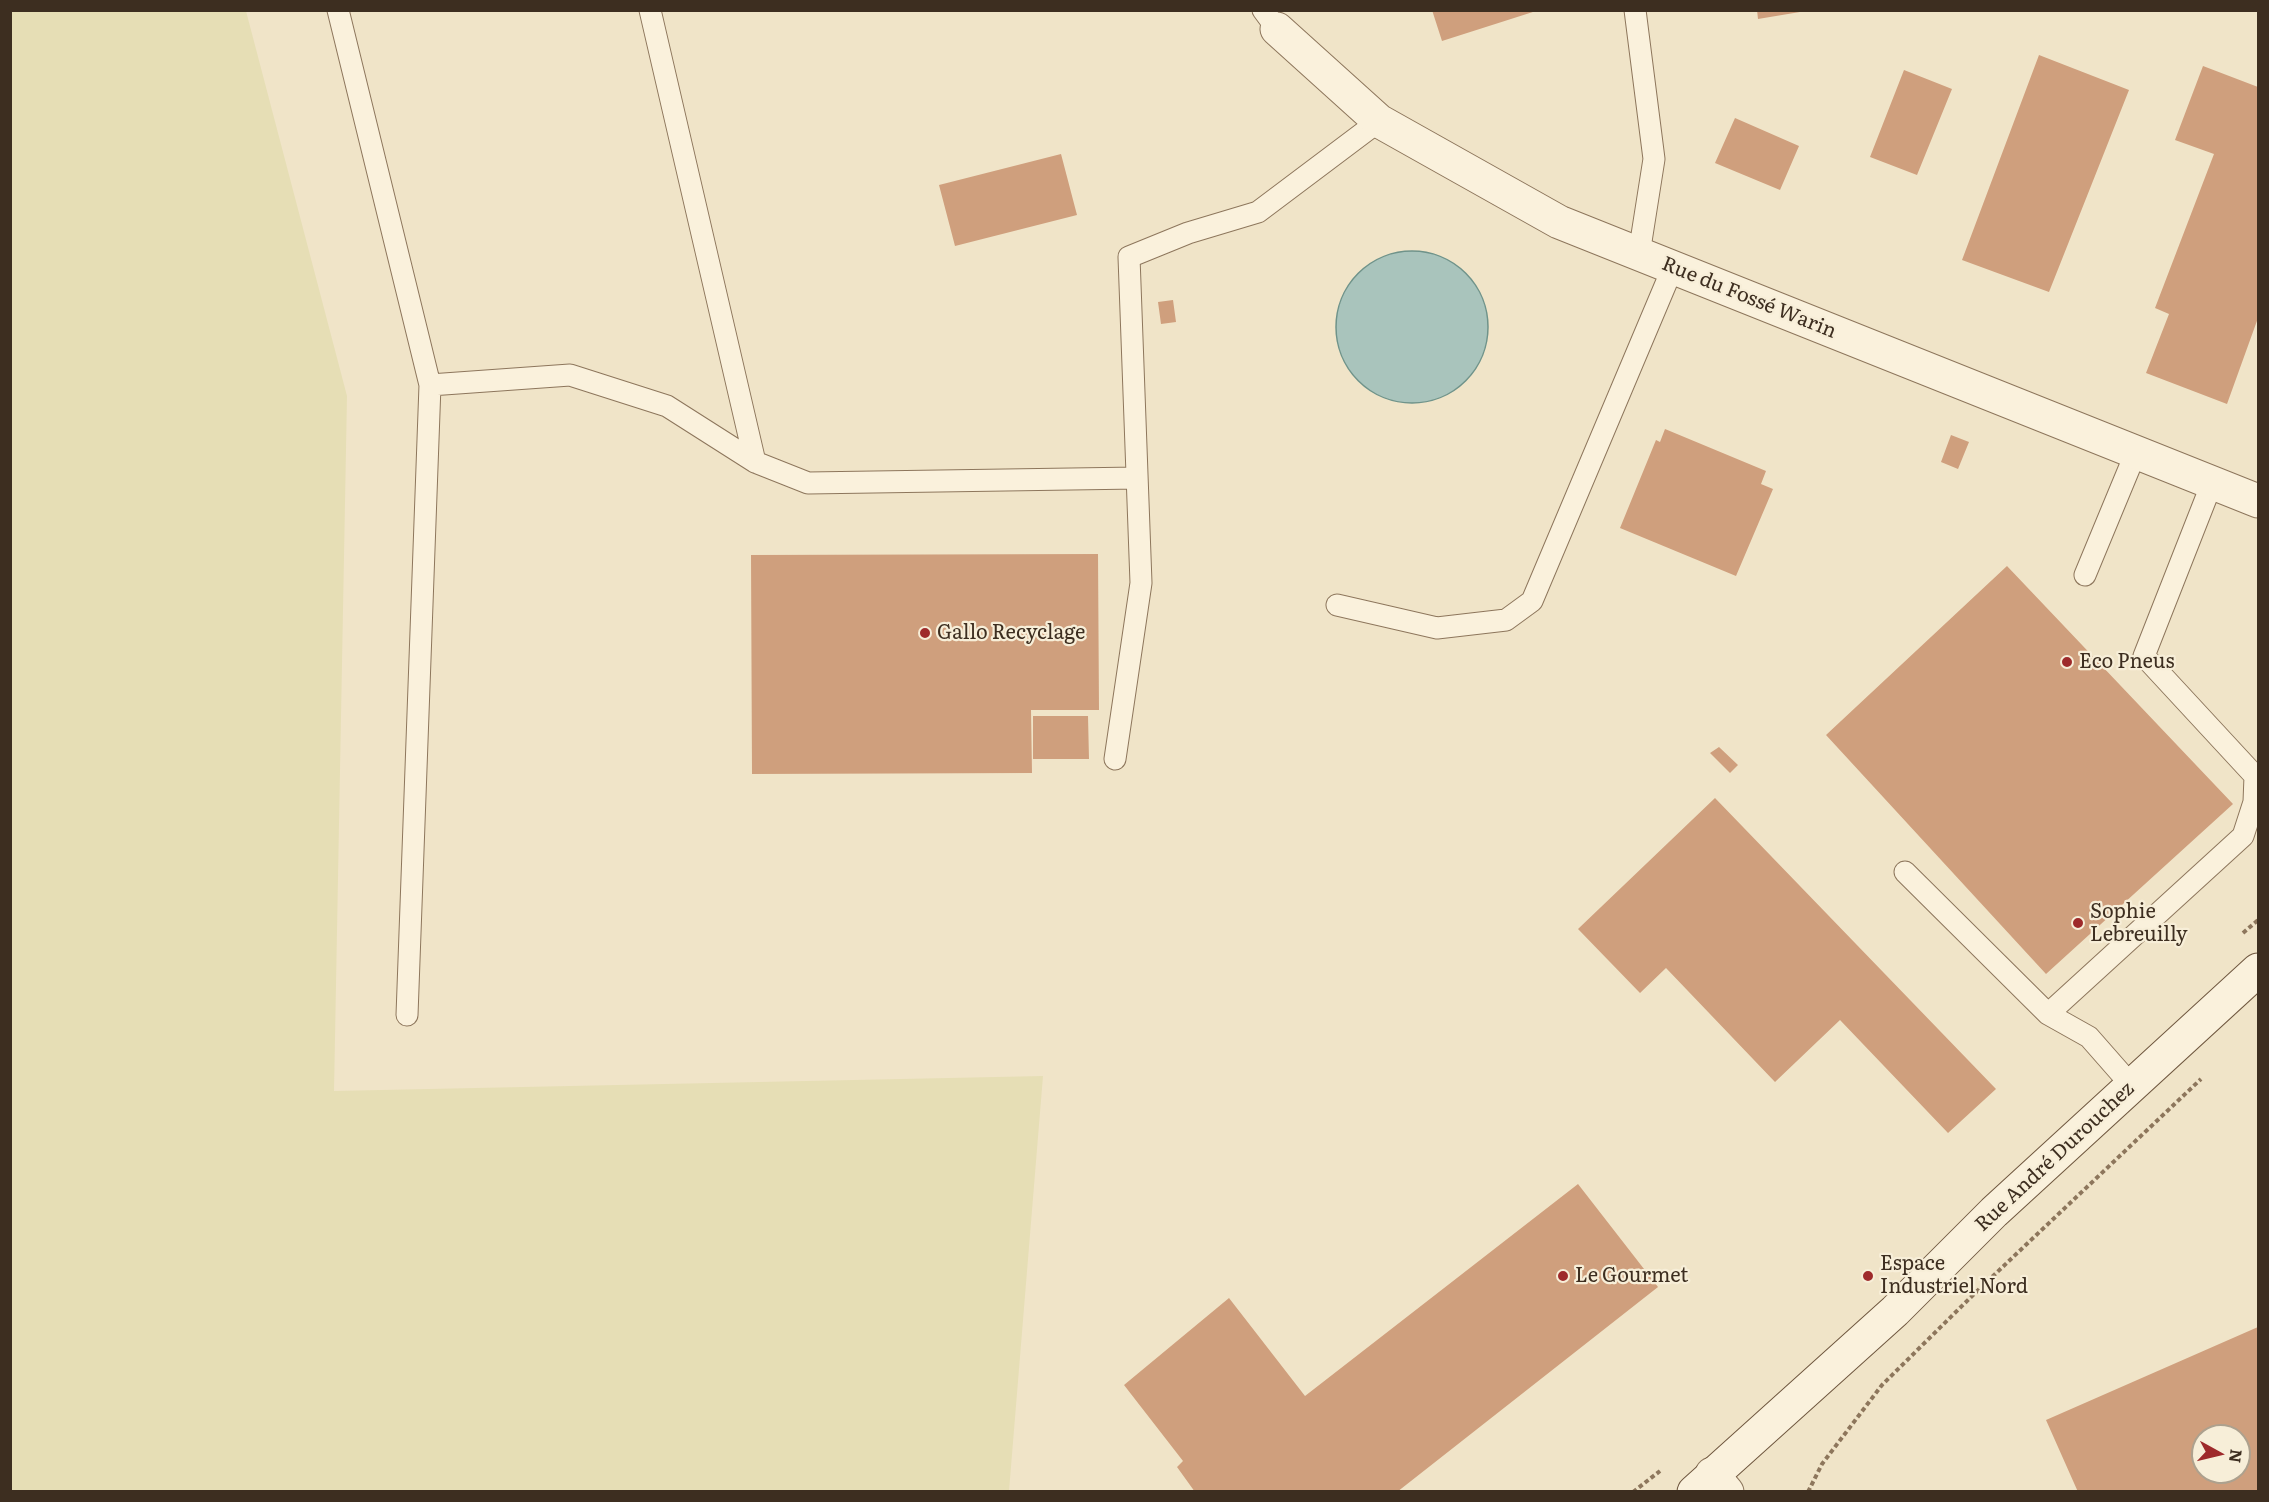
<!DOCTYPE html>
<html>
<head>
<meta charset="utf-8">
<style>
	body { margin:0 }
	#map { position:relative; width:2269px; height:1502px; overflow:hidden; background:#f0e4c8; font-family:Literata,serif }
	canvas { display:block }
	.frame { position:absolute; inset:0; border:12px solid #3d2e20; pointer-events:none }
	.north { position:absolute; left:2191px; top:1424px; width:60px; height:60px; box-sizing:border-box; background:#f7eed8; border:2px solid #ada18e; border-radius:50%; rotate:98deg; font-size:16px; font-weight:700; line-height:24px; text-align:center; color:#3d2e20 }
	.north::after { content:''; display:block; margin:auto; width:21px; height:27px; background:#9e2a2b; clip-path:polygon(50% 0,100% 100%,50% 72%,0 100%) }
</style>
</head>
<body>
<div id="map">
<canvas width="2269" height="1502"></canvas>
<div class="frame"></div>
<div class="north">N</div>
</div>
<script>
const c = document.querySelector('canvas').getContext('2d');
c.lineJoin = 'round';
function paint(path, color) { c.fillStyle = color; c.fill(path, 'evenodd'); }
const shape = rows => new Path2D(rows.map(r => 'M' + r).join(''));
function strokePath(path, color, width, dash) { c.strokeStyle = color; c.lineWidth = width; c.lineCap = dash ? 'butt' : 'round'; c.setLineDash(dash || []); c.stroke(path); }
function write(font, color, halo, rows, align = 'center') {
  c.font = font + ' Literata,serif'; c.lineWidth = 4.5; c.setLineDash([]); c.textBaseline = 'middle'; c.strokeStyle = halo; c.fillStyle = color; for (const [text, x, y, turn = 0] of rows) {
    c.save(); c.translate(x, y); c.rotate((+turn || 0) * Math.PI / 180); c.textAlign = isNaN(turn) ? turn : align; if (halo) c.strokeText(text, 0, 0); c.fillText(text, 0, 0); c.restore();
  }
}
const farmland = shape([
	[10,11,246,11,347,396,334,1091,1043,1076,1009,1491,11,1491]
]);
const water = shape([
	'1336 327a76 76 0 1 1 152 0a76 76 0 1 1-152 0Z'
]);
const building = shape([
	[1432,10,1536,10,1536,11,1442,41],
	[1757,10,1800,10,1800,12,1758,19],
	[2039,55,2129,90,2049,292,1962,260],
	[2203,66,2258,87,2258,318,2227,404,2146,373,2169,314,2155,308,2214,154,2175,140],
	[1904,70,1952,89,1917,175,1870,157],
	[1735,118,1799,146,1780,190,1715,163],
	[1061,154,1077,215,955,246,939,185],
	[1173,300,1176,322,1161,324,1158,302],
	[1665,429,1766,471,1761,484,1773,489,1736,576,1620,528,1656,440,1660,442],
	[1951,435,1969,442,1958,469,1941,462],
	[1098,554,1099,710,1031,710,1032,773,752,774,751,555],
	[2007,566,2233,804,2046,974,1826,735],
	[1033,716,1088,716,1089,759,1033,759],
	[1719,747,1738,765,1730,773,1710,753],
	[1715,798,1996,1089,1948,1133,1840,1020,1775,1082,1666,968,1640,993,1578,929],
	[1578,1184,1658,1287,1397,1492,1195,1492,1177,1467,1183,1461,1124,1385,1229,1298,1305,1396],
	[2258,1327,2258,1492,2078,1492,2046,1420],
	[2203,1436,2239,1436,2239,1472,2203,1472]
]);
const path = shape([
	[2243,933,2258,920],
	[1633,1492,1660,1471],
	[1808,1492,1822,1464,1882,1385,1973,1295,2201,1079]
]);
const lane = shape([
	[338,10,430,385],
	[650,10,755,462],
	[1263,10,1277,29],
	[1635,10,1654,159,1639,254],
	[2085,575,2136,452],
	[1337,605,1437,628,1506,620,1532,601,1673,267],
	[1115,759,1141,583,1129,257,1188,233,1258,212,1379,121],
	[1905,872,2048,1014,2089,1037,2132,1086],
	[2048,1014,2243,836,2254,802,2255,776,2144,656,2212,483],
	[407,1015,430,385,570,375,667,406,755,462,808,483,1137,478]
]);
const street = shape([
	[1277,29,1379,121,1559,222,2258,501],
	[1712,1474,1727,1492]
]);
const secondary = shape([
	[1694,1492,1895,1311,1994,1212,2258,970]
]);
const markers = [
	[925,633,6,"#9e2a2b"],
	[2067,662,6,"#9e2a2b"],
	[2078,923,6,"#9e2a2b"],
	[1563,1276,6,"#9e2a2b"],
	[1868,1276,6,"#9e2a2b"]
];
const streetNames = [
	["Rue du Fossé Warin",1749,298,22],
	["Rue André Durouchez",2055,1157,-43]
];
const poiNames = [
	["Gallo Recyclage",937,633],
	["Eco Pneus",2079,662],
	["Sophie",2090,912],
	["Lebreuilly",2090,935],
	["Espace",1880,1264],
	["Industriel Nord",1880,1287],
	["Le Gourmet",1575,1276]
];
paint(farmland, '#e6deb5');
paint(water, '#a9c4bc');
strokePath(water, '#6f938a', 1.5);
paint(building, '#cf9f7d');
strokePath(lane, '#8d765c', 23);
strokePath(street, '#8d765c', 35);
strokePath(secondary, '#6f573f', 35);
strokePath(path, '#8d765c', 4, [4.5, 3]);
strokePath(lane, '#faf1dc', 21);
strokePath(street, '#faf1dc', 33);
strokePath(secondary, '#faf1dc', 33);
for (const [x, y, r, color] of markers) { const dot = new Path2D(); dot.arc(x, y, r, 0, 2 * Math.PI); c.fillStyle = color; c.fill(dot); strokePath(dot, '#f7eed8', 2); }
write('20px', '#3d2e20', '#f7eed8', streetNames);
write('20px', '#3d2e20', '#f7eed8', poiNames, 'left');
</script>
</body>
</html>
